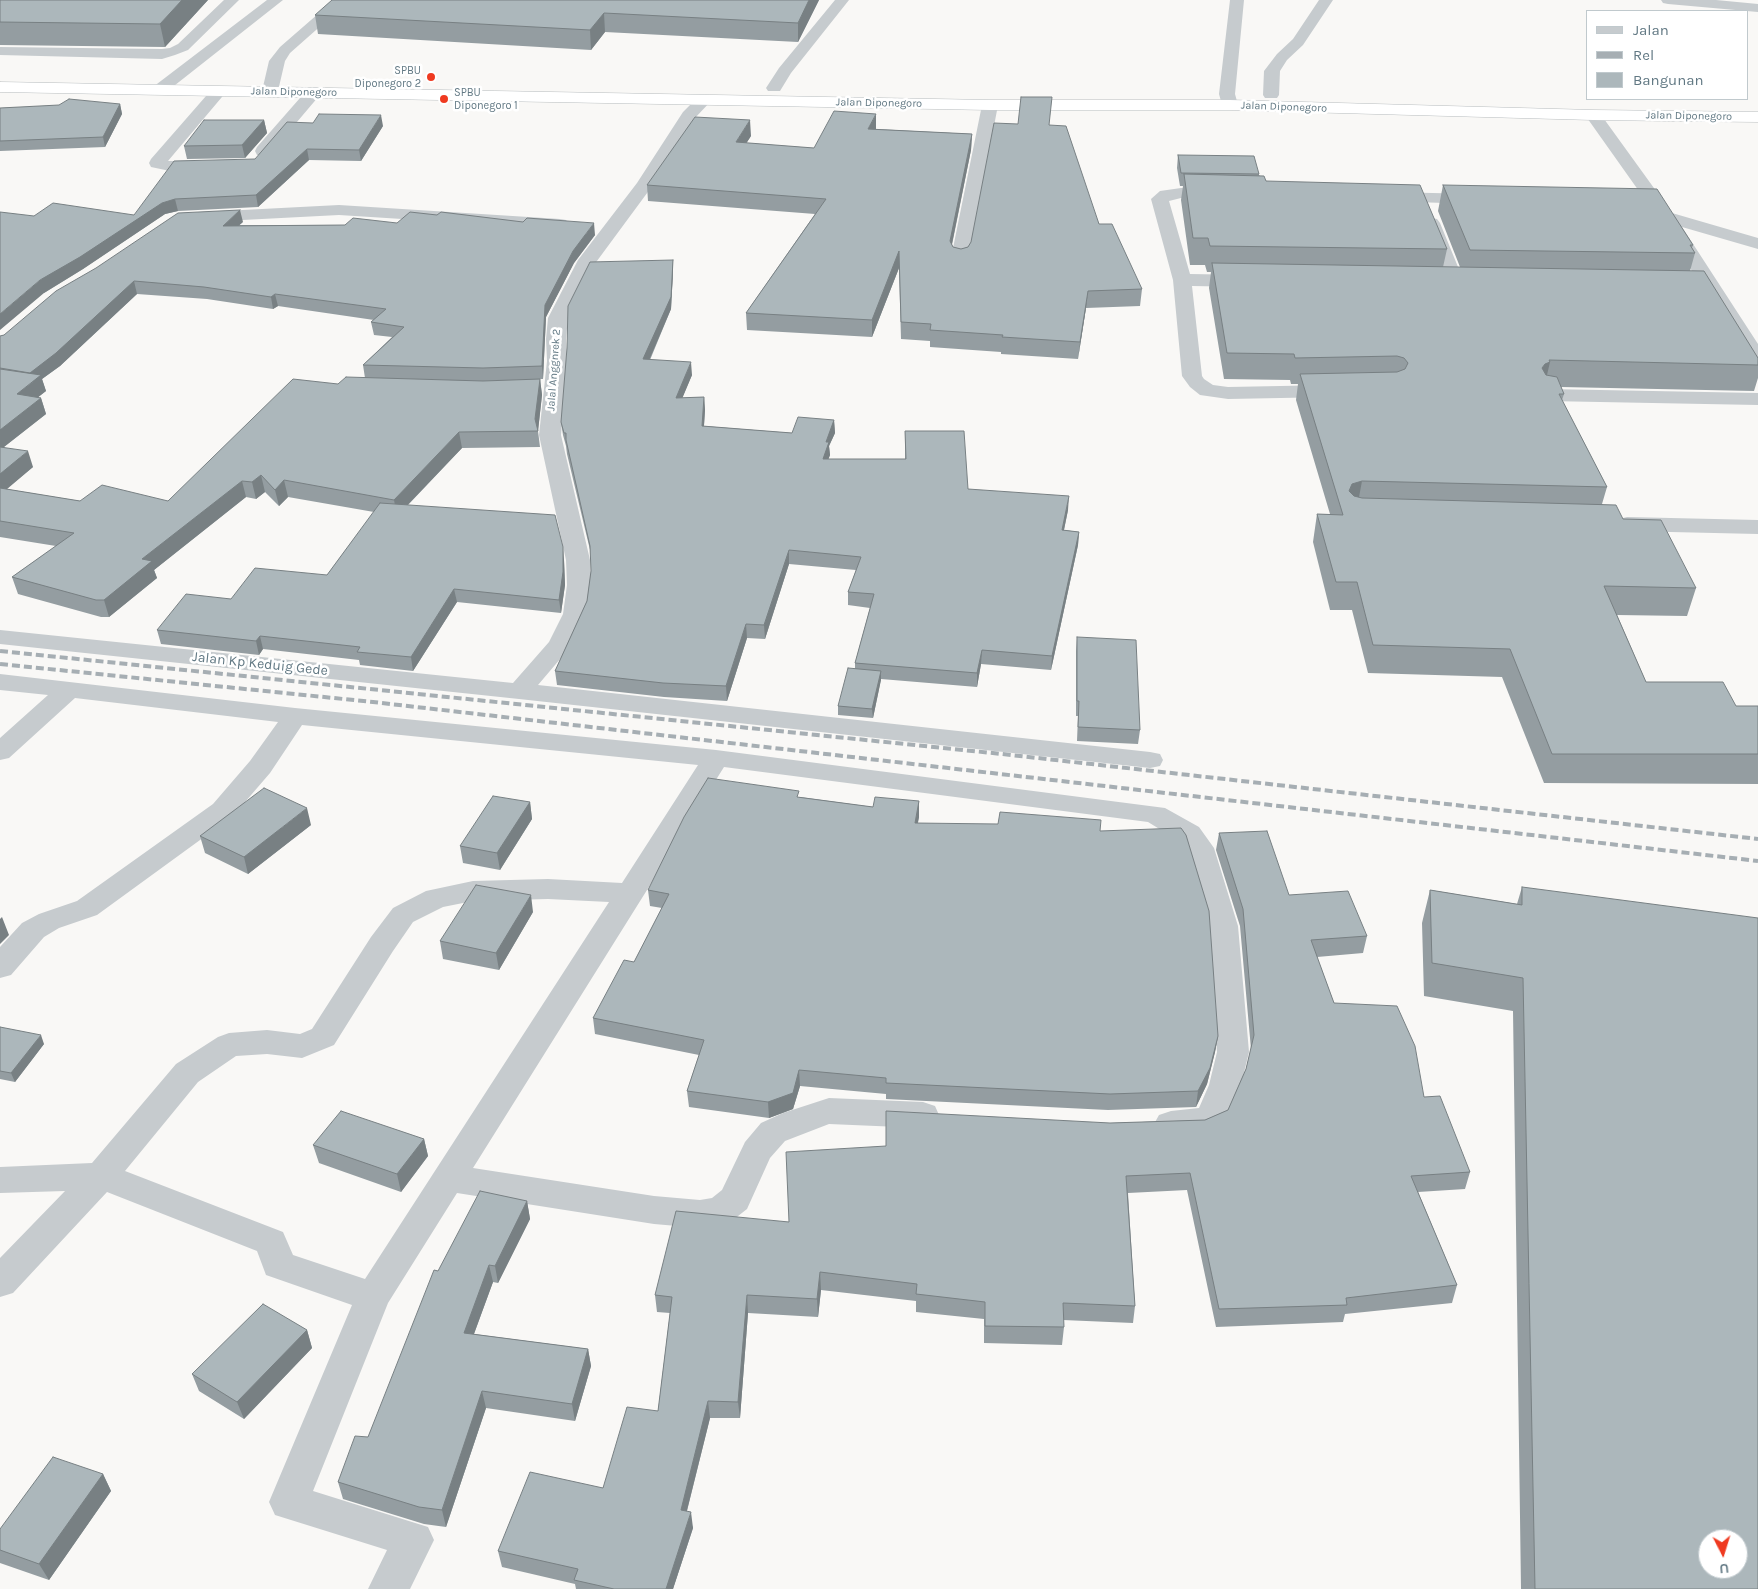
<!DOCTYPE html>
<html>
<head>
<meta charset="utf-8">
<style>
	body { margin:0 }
	#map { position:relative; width:1758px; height:1589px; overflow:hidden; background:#f9f8f6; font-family:Karla,sans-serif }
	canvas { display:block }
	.legend { position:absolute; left:1586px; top:10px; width:162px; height:90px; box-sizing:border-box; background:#fff; border:1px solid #c0c9cd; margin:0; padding:6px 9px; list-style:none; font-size:15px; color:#617883 }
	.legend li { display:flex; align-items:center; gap:10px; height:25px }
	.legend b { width:25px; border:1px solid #c0c9cd }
	.north { position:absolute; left:1698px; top:1529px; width:50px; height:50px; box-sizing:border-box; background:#fff; border:1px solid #c0c9cd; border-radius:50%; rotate:175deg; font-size:14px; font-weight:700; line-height:20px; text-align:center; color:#617883 }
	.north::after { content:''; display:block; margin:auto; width:18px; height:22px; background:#ef3a20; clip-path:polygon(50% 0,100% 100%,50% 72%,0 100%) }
</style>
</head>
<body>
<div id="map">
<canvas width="1758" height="1589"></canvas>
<ul class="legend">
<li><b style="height:6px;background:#c6cbce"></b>Jalan</li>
<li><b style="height:6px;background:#a6aeb3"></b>Rel</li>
<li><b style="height:14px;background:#acb7bb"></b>Bangunan</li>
</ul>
<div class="north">U</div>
</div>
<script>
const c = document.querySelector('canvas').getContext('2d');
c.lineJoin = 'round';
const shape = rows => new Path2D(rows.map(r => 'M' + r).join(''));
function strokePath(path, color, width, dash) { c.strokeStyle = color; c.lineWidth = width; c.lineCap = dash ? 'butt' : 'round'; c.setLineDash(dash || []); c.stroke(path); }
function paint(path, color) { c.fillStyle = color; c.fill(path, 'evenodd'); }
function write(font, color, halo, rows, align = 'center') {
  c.font = font + ' Karla,sans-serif'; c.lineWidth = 5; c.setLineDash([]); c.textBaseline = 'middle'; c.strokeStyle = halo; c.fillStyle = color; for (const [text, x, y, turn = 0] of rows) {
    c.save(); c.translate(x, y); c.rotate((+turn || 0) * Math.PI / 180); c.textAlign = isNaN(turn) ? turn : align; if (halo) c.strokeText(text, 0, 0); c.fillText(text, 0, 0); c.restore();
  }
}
const minor = shape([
	[224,0,239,0,188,50,175,55,162,59,0,55,0,47,162,49,170,48,178,44,224,0],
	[267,0,283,0,165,93,153,93,151,90,153,87,267,0],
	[334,0,350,0,290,53,285,61,278,91,276,94,264,94,262,91,269,61,280,47,334,0],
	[835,0,849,0,791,73,780,91,768,91,766,88,779,68,835,0],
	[1230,0,1244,0,1235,94,1238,105,1236,108,1230,110,1224,108,1222,105,1219,94,1230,0],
	[1319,0,1333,0,1303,45,1287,60,1280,71,1279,95,1277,98,1265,98,1263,95,1264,71,1277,54,1293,39,1319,0],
	[1661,0,1716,0,1758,4,1758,12,1668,4,1663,3,1661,0],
	[219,86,225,88,227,91,168,161,207,161,213,162,215,166,213,170,170,171,151,167,149,163,151,159,213,88,219,86],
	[313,88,319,90,321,93,319,96,269,155,257,155,255,151,257,147,307,90,313,88],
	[703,96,709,98,711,101,695,118,653,185,594,265,568,318,566,339,567,361,561,435,590,560,591,585,587,614,572,645,538,685,1150,752,1160,754,1163,760,1160,766,1150,768,519,699,0,644,0,630,513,683,549,642,563,614,567,585,566,560,539,435,547,361,546,339,548,318,578,260,637,183,683,112,697,98,703,96],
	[990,100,996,102,998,105,969,258,967,262,960,264,953,262,951,258,982,105,984,102,990,100],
	[1593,110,1599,112,1672,213,1758,238,1758,249,1682,227,1758,344,1758,365,1751,363,1658,218,1585,115,1587,112,1593,110],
	[1181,188,1220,189,1226,190,1229,194,1226,198,1220,199,1181,198,1169,201,1190,274,1248,275,1255,277,1257,281,1255,285,1248,287,1192,286,1202,376,1204,379,1213,385,1228,387,1333,385,1340,387,1343,391,1340,395,1333,397,1228,399,1200,395,1190,387,1182,376,1173,280,1151,199,1160,191,1181,188],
	[1388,192,1477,194,1483,195,1486,199,1483,203,1477,204,1382,201,1379,197,1382,193,1388,192],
	[339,205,560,219,566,220,569,224,566,228,560,229,339,215,204,222,198,221,195,217,198,213,204,212,339,205],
	[1431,218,1437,219,1440,223,1465,284,1463,288,1456,290,1449,288,1447,284,1422,223,1425,219,1431,218],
	[1547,389,1758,393,1758,405,1547,401,1540,399,1537,395,1540,391,1547,389],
	[1627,517,1758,520,1758,534,1627,531,1619,529,1616,524,1619,519,1627,517],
	[0,674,295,708,716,750,1165,808,1199,827,1214,848,1238,926,1249,1052,1241,1085,1224,1125,1214,1131,1202,1135,1171,1137,1159,1133,1154,1124,1159,1115,1171,1111,1199,1108,1209,1085,1217,1052,1208,926,1186,850,1179,841,1148,822,724,767,473,1168,654,1196,700,1200,712,1198,722,1190,745,1142,761,1123,783,1113,829,1098,923,1102,935,1106,939,1115,935,1124,923,1128,829,1124,785,1141,770,1158,747,1209,733,1220,700,1228,654,1224,457,1193,388,1303,313,1491,428,1527,434,1540,410,1589,368,1589,387,1550,275,1515,269,1502,352,1305,266,1275,257,1251,107,1192,13,1293,0,1297,0,1258,65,1191,0,1193,0,1167,92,1163,176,1064,218,1037,229,1033,267,1030,300,1034,312,1029,371,937,393,908,426,891,473,881,548,879,622,883,698,765,302,725,270,773,233,816,97,915,59,928,44,937,11,975,0,978,0,947,22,923,39,914,77,901,213,804,250,761,278,722,75,698,9,758,0,760,0,738,48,695,0,690,0,674],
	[548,899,609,902,365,1279,293,1255,283,1232,125,1171,198,1082,236,1056,267,1054,302,1058,334,1045,393,951,413,922,443,907,473,901,548,899]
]);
const highway = shape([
	[0,82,990,100,1230,100,1593,110,1758,112,1758,122,1593,120,1230,110,990,110,0,92,0,82]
]);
const rail = shape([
	[0,651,1002,754,1758,839],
	[0,664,373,702,1758,861]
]);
const wall = shape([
	[0,0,208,0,165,47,0,45],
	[819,0,798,42,605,32,591,50,318,34,315,15],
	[120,104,122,114,105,147,0,151,0,108],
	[264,120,267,133,245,158,187,159,184,146],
	[1050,125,1099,224,1142,289,1140,306,1086,308,1078,359,1001,354,1001,352,930,347,930,341,901,339,899,268,872,337,747,330,746,313,815,214,648,201,647,185,751,136,746,143,814,148,876,129,972,134,971,150,952,245,953,247,961,249,968,247],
	[383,126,361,161,309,160,258,207,178,211,165,214,83,269,44,293,34,216,134,215,255,159],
	[1178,155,1259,174,1259,175,1266,181,1447,249,1443,267,1460,267,1438,211,1443,185,1693,245,1692,248,1695,253,1690,271,1758,358,1758,378,1754,391,1561,387,1564,394,1562,400,1607,487,1602,504,1623,519,1696,588,1687,616,1617,615,1646,682,1736,706,1758,706,1758,784,1544,783,1502,677,1368,673,1352,610,1330,610,1313,542,1317,514,1330,514,1296,400,1298,384,1291,384,1290,380,1224,379,1209,288,1211,272,1207,272,1205,265,1190,265,1181,200,1183,186,1180,186,1177,168],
	[243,222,239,225,345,225,397,223,595,235,574,263,546,317,543,379,540,379,542,395,538,431,540,447,462,448,408,505,564,560,565,585,561,613,457,602,413,671,360,665,359,660,263,649,259,655,161,644,157,630,231,599,327,575,374,512,288,497,279,506,265,492,256,499,246,497,154,570,157,578,109,617,101,617,18,594,12,577,56,546,0,537,0,336,4,335],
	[137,294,207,299,273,309,278,306,374,320,371,322,374,335,392,337,363,365,365,378,338,384,168,501,80,501,6,489,33,467,4,447,46,414,41,398,38,397,46,391,42,379,60,366],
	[673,260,673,272,671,309,650,360,692,375,682,398,704,397,705,410,704,426,792,433,834,420,835,433,829,446,830,455,828,459,905,459,905,431,968,489,1068,510,1064,530,1079,532,1078,545,1051,670,981,664,977,687,881,679,873,718,838,715,838,706,855,669,855,663,870,608,848,605,848,592,856,570,789,564,765,639,747,638,727,701,664,697,557,685,555,671,587,601,591,571,591,554,567,454,566,446,563,435,561,422],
	[1077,637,1140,730,1138,744,1077,741,1078,716,1076,716,1076,651],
	[800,797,873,807,919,801,919,817,918,823,1100,831,1218,1036,1215,1052,1207,1084,1196,1107,1108,1110,886,1099,886,1094,800,1086,793,1109,769,1118,689,1107,687,1091,699,1055,595,1034,593,1018,634,962,662,908,650,906,648,890],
	[530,802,532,819,500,870,463,863,460,846],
	[311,825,248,874,205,853,200,836],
	[1219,833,1289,895,1367,936,1363,953,1317,957,1334,1003,1424,1097,1470,1172,1465,1189,1418,1192,1457,1285,1452,1303,1345,1314,1343,1322,1216,1327,1187,1190,1128,1193,1135,1306,1133,1323,1063,1320,1064,1327,1062,1345,984,1343,984,1319,916,1312,916,1301,821,1290,818,1317,748,1313,740,1418,710,1418,687,1511,693,1528,673,1589,576,1589,575,1584,502,1567,498,1551,603,1488,658,1411,670,1313,657,1312,655,1295,789,1222,886,1146,1110,1123,1205,1120,1228,1110,1246,1069,1251,1049,1240,926,1216,850],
	[1522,887,1758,1589,1521,1589,1513,1011,1424,996,1422,923,1430,890,1517,904],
	[533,912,499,970,443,959,440,941],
	[0,1027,44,1044,15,1082,0,1079],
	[424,1139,428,1156,401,1192,319,1163,313,1145],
	[527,1201,530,1219,498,1283,493,1282,474,1334,588,1349,591,1366,575,1421,486,1408,446,1527,424,1524,343,1499,338,1482,368,1437,438,1271],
	[307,1330,312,1348,244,1419,199,1391,192,1374],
	[103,1474,111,1491,49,1580,0,1563,0,1529]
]);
const shadedWall = shape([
	[182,0,208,0,165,47,160,24],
	[809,0,819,0,798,42,798,23],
	[604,13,605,32,591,50,590,30],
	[120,104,122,114,105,147,103,137],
	[876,114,876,129,868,144,868,129],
	[381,115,383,126,361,161,359,150],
	[264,120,267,133,245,158,242,145],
	[750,120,751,136,737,158,736,142],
	[972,134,971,150,949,258,950,241],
	[307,149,309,160,258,207,256,195],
	[175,199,178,211,165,214,83,269,44,293,0,330,0,314,40,280,162,203],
	[240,210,243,222,226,237,223,226],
	[594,223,595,235,574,263,546,317,543,379,542,366,545,305,573,251],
	[899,251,899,268,872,337,872,320],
	[673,260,673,272,671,309,644,372,643,359],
	[134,281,137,294,60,366,42,379,46,391,22,410,17,394,33,382,30,373],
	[1088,291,1086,308,1078,359,1080,342],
	[275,294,278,306,273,309,271,297],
	[691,362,692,375,677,411,676,398],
	[1550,362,1544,388,1542,368,1545,364],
	[540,379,542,395,538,431,535,419],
	[704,397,705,410,703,439,702,426],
	[41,398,46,414,0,450,0,430],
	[834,420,835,433,829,446,830,455,824,472,823,459,826,442],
	[459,432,462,448,397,516,394,500],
	[28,451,33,467,0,495,0,474],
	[261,475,265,492,256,499,252,482],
	[284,480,288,497,279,506,275,490],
	[242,481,246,497,154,570,157,578,109,617,104,600,142,559],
	[1362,481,1357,508,1349,491,1352,484],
	[1069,496,1068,510,1061,544,1062,530],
	[1079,532,1078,545,1051,670,1052,656],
	[563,547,564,560,565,585,561,613,559,600],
	[789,550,789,564,765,639,764,625],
	[454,589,457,602,413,671,411,657],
	[746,624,747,638,727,701,726,686],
	[260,636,263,649,259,655,256,641],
	[982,650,981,664,977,687,977,673],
	[881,671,881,680,873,718,872,709],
	[919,801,919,817,914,838,915,823],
	[530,802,532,819,500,870,497,853],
	[307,808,311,825,248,874,244,857],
	[531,895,533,912,499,970,496,953],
	[2,917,9,935,0,944,0,919],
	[41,1035,44,1044,15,1082,11,1073],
	[1218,1036,1215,1052,1207,1084,1196,1107,1198,1091],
	[799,1070,800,1086,793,1109,769,1118,768,1102],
	[424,1139,428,1156,401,1192,397,1174],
	[527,1201,530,1219,498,1283,495,1266],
	[489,1265,493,1282,468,1350,464,1333],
	[820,1272,821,1290,818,1317,817,1299],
	[747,1295,748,1313,740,1418,738,1402],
	[307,1330,312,1348,244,1419,237,1402],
	[588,1349,591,1366,575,1421,572,1404],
	[482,1391,486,1408,446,1527,442,1510],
	[708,1401,710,1418,683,1526,681,1510],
	[103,1474,111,1491,49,1580,39,1564],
	[691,1512,693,1528,673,1589,666,1589]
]);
const building = shape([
	[0,0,182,0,160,24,0,22,0,0],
	[332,0,809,0,798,23,604,13,590,30,315,15,332,0],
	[1021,97,1052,97,1049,125,1066,126,1099,224,1112,224,1142,289,1088,291,1080,342,1002,337,1003,335,930,330,931,324,901,322,899,251,872,320,746,313,826,199,647,185,695,117,750,120,736,142,814,148,834,111,876,114,868,129,972,134,950,241,953,247,961,249,968,247,971,242,994,123,1018,124,1021,97],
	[69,99,120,104,103,137,0,141,0,108,59,105,69,99],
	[319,114,381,115,359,150,307,149,256,195,175,199,162,203,80,257,40,280,0,314,0,212,34,216,53,203,134,215,174,161,255,159,287,122,313,123,319,114],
	[204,120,264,120,242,145,184,146,204,120],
	[1178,155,1254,156,1259,174,1181,173,1178,155],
	[1184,174,1264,176,1266,181,1420,185,1447,249,1210,246,1208,238,1193,238,1184,174],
	[1443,185,1657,189,1693,245,1690,245,1695,253,1470,250,1443,185],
	[240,210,223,226,345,225,353,218,397,223,410,212,437,215,441,212,523,222,527,218,594,223,573,251,545,305,542,366,483,368,363,365,404,327,371,322,386,309,275,294,271,297,204,287,134,281,56,353,30,373,0,368,0,336,4,335,56,291,96,268,178,213,240,210],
	[673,260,671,297,643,359,691,362,676,398,704,397,702,426,792,433,798,417,834,420,826,442,829,442,823,459,906,459,905,431,964,431,968,489,1069,496,1062,530,1079,532,1052,656,982,650,977,673,855,663,874,594,848,592,861,557,789,550,764,625,746,624,726,686,663,683,555,671,587,601,591,571,590,546,566,440,566,433,564,433,561,422,567,348,568,306,590,262,673,260],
	[1212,263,1704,271,1758,358,1758,365,1549,360,1550,362,1545,364,1542,368,1546,375,1557,377,1564,394,1559,394,1607,487,1362,481,1352,484,1349,491,1354,496,1362,498,1616,505,1623,519,1661,520,1696,588,1604,586,1646,682,1723,682,1736,706,1758,706,1758,754,1552,754,1510,649,1373,645,1357,582,1336,582,1317,514,1343,515,1300,374,1397,372,1405,369,1408,363,1404,358,1397,356,1295,358,1294,354,1227,353,1212,263],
	[0,369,41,375,17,394,41,398,0,430,0,369],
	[346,377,483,381,540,379,535,419,538,431,459,432,394,500,284,480,275,490,261,475,252,482,242,481,142,559,152,561,104,600,96,600,12,577,74,533,0,521,0,488,80,501,102,485,168,501,293,379,338,384,346,377],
	[0,447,28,451,0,474,0,447],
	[380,503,555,515,563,547,563,572,559,600,454,589,411,657,357,652,360,647,260,636,256,641,157,630,186,594,231,599,255,568,327,575,380,503],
	[1077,637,1136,640,1140,730,1078,727,1079,701,1077,701,1077,637],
	[848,668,881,671,872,709,838,706,848,668],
	[708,778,799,791,797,797,873,807,875,797,919,801,915,823,998,824,1000,812,1101,820,1100,831,1181,828,1186,835,1209,911,1218,1036,1210,1068,1198,1091,1110,1094,886,1083,886,1078,799,1070,793,1093,768,1102,687,1091,704,1040,593,1018,624,960,634,962,669,894,648,890,684,817,708,778],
	[264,788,307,808,244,857,200,836,264,788],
	[493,796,530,802,497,853,460,846,493,796],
	[1267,831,1289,895,1348,891,1367,936,1311,940,1334,1003,1397,1006,1415,1046,1424,1097,1440,1096,1470,1172,1411,1176,1457,1285,1346,1298,1347,1305,1219,1309,1190,1173,1126,1176,1135,1306,1063,1303,1064,1327,985,1326,985,1302,916,1294,917,1284,820,1272,817,1299,747,1295,738,1402,708,1401,681,1510,691,1512,666,1589,614,1589,574,1580,578,1569,498,1551,530,1472,603,1488,627,1407,658,1411,672,1297,655,1295,676,1211,789,1222,786,1152,886,1146,886,1111,1110,1123,1205,1120,1228,1110,1246,1069,1254,1035,1243,909,1219,833,1267,831],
	[476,885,531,895,496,953,440,941,476,885],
	[1522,887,1758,918,1758,1589,1535,1589,1523,978,1432,963,1430,890,1522,905,1522,887],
	[1708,1539,1738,1539,1738,1569,1708,1569,1708,1539],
	[0,1027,41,1035,11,1073,0,1071,0,1027],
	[341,1111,424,1139,397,1174,313,1145,341,1111],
	[480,1191,527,1201,495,1266,489,1265,464,1333,588,1349,572,1404,482,1391,442,1510,419,1507,338,1482,355,1436,368,1437,434,1270,438,1271,480,1191],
	[263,1304,307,1330,237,1402,192,1374,263,1304],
	[53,1457,103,1474,39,1564,0,1550,0,1529,53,1457]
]);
const markers = [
	[431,77,5,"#ef3a20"],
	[444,99,5,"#ef3a20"]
];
const farPoinames = [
	["SPBU",421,71],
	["Diponegoro 2",421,84],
	["SPBU",454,93,"left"],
	["Diponegoro 1",454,106,"left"]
];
const farStreetnames = [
	["Jalan Diponegoro",294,92,1],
	["Jalan Diponegoro",879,103,1],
	["Jalan Diponegoro",1284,107,2],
	["Jalan Diponegoro",1689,116,1],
	["Jalal Anggnrek 2",554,370,-86]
];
const streetNames = [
	["Jalan Kp Keduig Gede",260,664,6]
];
strokePath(highway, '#b8bdbf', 1);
paint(minor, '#c6cbce');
paint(highway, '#fff');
strokePath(rail, '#a6aeb3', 4, [8, 4]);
paint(wall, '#949da1');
paint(shadedWall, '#788083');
paint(building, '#acb7bb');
strokePath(building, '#788083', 1);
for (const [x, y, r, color] of markers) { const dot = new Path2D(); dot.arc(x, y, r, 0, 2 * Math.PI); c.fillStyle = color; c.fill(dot); strokePath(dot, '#fff', 2); }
write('11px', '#617883', '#fff', farPoinames, 'right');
write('11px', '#617883', '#fff', farStreetnames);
write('14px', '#617883', '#fff', streetNames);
</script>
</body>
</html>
